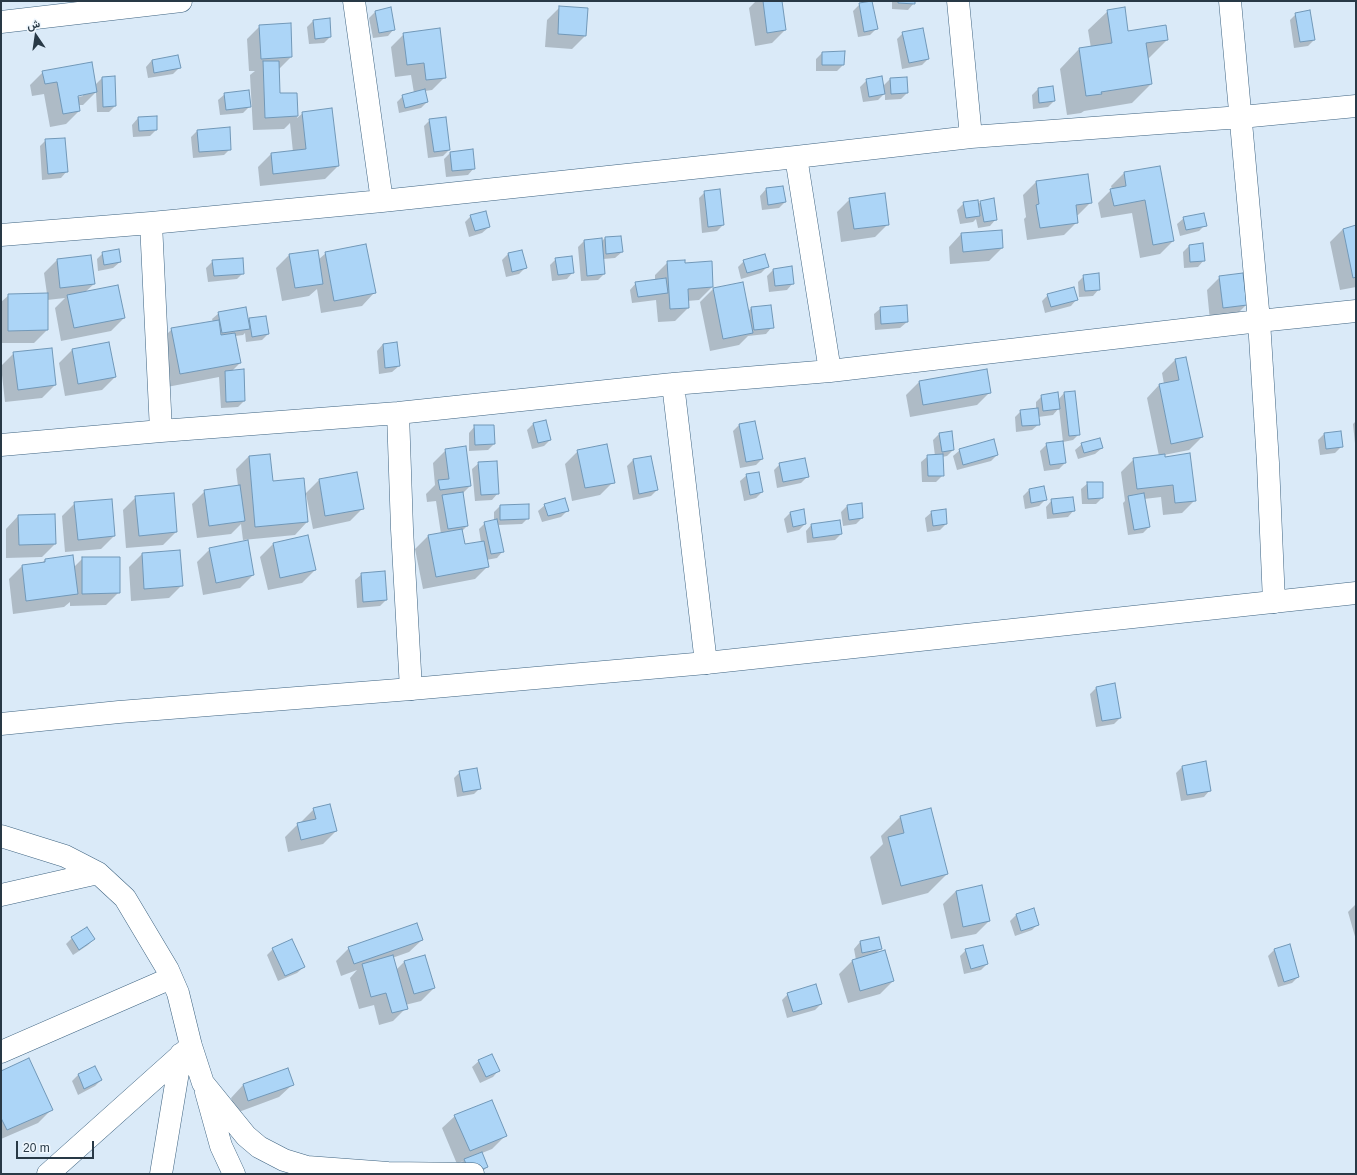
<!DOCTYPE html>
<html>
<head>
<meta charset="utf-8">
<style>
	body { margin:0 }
	#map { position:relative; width:1357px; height:1175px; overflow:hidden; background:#daeaf8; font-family:Helvetica,Vazirmatn,sans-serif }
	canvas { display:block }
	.frame { position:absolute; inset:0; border:2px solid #283946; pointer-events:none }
	.north { position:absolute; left:16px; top:16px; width:40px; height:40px; -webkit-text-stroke:3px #eef6fd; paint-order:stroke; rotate:347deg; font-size:11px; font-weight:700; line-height:16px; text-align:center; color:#283946 }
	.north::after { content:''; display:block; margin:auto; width:14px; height:18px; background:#283946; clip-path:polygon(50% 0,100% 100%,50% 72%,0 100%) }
	.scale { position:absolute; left:16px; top:1141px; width:78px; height:18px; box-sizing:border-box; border:2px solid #283946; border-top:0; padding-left:5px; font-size:12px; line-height:14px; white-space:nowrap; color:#283946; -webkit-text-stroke:3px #eef6fd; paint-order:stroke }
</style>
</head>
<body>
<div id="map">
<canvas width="1357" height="1175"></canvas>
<div class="frame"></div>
<div class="north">ش</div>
<div class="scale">20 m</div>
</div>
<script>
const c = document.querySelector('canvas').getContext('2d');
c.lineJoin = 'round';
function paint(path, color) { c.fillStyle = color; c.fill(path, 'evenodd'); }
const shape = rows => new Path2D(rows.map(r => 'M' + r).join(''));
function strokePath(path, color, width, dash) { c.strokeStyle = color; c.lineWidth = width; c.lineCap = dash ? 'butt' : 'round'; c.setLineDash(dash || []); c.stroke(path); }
const shadow = shape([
	[756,1,781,1,785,30,772,43,755,46,749,8],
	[892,1,914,1,914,3,908,10,892,9],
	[860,4,876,29,870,35,858,37,853,11],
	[560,7,585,36,572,49,545,47,547,20],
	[1108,11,1127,32,1167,40,1148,59,1151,84,1132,103,1084,111,1081,113,1067,115,1060,69,1079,49,1091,48,1088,30],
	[375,12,394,29,388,36,373,38,369,18],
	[1296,14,1314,40,1308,46,1294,48,1290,20],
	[313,21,330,37,324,43,309,44,307,27],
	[260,26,291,57,278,70,279,94,296,94,297,118,303,113,338,166,325,179,260,186,258,167,271,154,293,152,290,123,284,129,253,130,250,75,255,71,249,71,247,39],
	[903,33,928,59,922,65,902,69,897,39],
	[404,34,445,77,432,90,425,91,427,102,421,108,399,113,397,102,403,96,414,93,411,75,395,77,391,47],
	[822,53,843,65,837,71,816,71,816,59],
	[152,60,179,68,173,74,148,78,146,67],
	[43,72,95,85,102,78,114,78,115,106,109,112,97,112,96,92,83,105,78,105,79,111,66,124,50,127,44,94,32,96,30,85],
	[83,94,83,96,73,98],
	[890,79,907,93,901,99,885,100,885,93,878,100,863,102,860,87,867,80,883,86],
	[1038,89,1054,101,1048,107,1033,109,1032,95],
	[225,94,250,106,243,113,220,115,218,100],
	[138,118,156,130,150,136,133,137,132,125],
	[430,120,449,150,443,156,428,158,424,126],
	[229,129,230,149,224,155,193,158,191,137,197,131],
	[46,140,67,171,61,178,42,180,40,146],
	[450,153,474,168,468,175,446,177,444,159],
	[1159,167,1173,241,1160,254,1140,258,1132,213,1101,218,1098,203,1112,189,1111,186,1124,173],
	[1087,176,1091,202,1078,215,1076,215,1077,222,1064,235,1027,240,1024,219,1026,217,1023,195,1036,182],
	[766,189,785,202,779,208,762,210,760,196],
	[705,192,723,225,717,231,702,233,699,198],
	[850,199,888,224,875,237,841,242,837,212],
	[981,202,996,219,990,226,978,228,976,219,973,222,960,224,957,210,964,203,977,205],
	[471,216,489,227,482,233,469,237,465,222],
	[1184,218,1205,225,1199,231,1180,236,1177,224],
	[1356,226,1356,287,1340,290,1330,242,1343,229],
	[961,234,1002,248,989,261,950,264,949,247],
	[605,238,622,252,615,258,603,259,604,274,598,280,581,281,578,247,584,241,601,242],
	[1189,246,1204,260,1198,267,1184,268,1183,252],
	[103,253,120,262,113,268,98,271,97,259],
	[326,253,374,293,362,306,321,313,317,289,309,296,282,301,276,268,289,255,318,260],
	[508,254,525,268,519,274,506,277,502,260],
	[556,259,573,272,567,279,552,281,550,265],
	[57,260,94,284,84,293,124,318,111,331,61,341,55,308,65,298,47,300,47,330,34,343,1,343,1,302,9,295,47,294,44,273],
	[213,261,243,273,237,279,208,282,206,268],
	[744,261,767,267,761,273,741,279,738,267],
	[668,262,684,264,712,287,699,300,687,301,688,308,675,321,658,322,656,300,632,303,630,290,636,283,655,281,655,275],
	[773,270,793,283,787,290,769,292,767,276],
	[1084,276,1099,289,1093,296,1079,297,1078,282],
	[1220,277,1246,305,1233,318,1210,321,1207,290],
	[742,284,748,312,751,308,772,327,766,334,748,336,739,345,710,351,700,302,713,289],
	[1048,295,1077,299,1071,306,1045,313,1042,301],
	[881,308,907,322,900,328,875,330,874,314],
	[219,313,248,321,250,319,268,334,262,340,246,342,245,333,243,335,235,336,240,363,232,371,244,401,238,407,221,408,219,377,167,387,159,342,172,329,213,322,212,319],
	[109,343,115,377,102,390,65,396,59,363,72,350],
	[396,343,399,366,392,372,379,374,377,351,383,344],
	[14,353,55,385,42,398,5,402,1,366],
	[1186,358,1202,437,1189,450,1164,455,1195,500,1182,513,1163,515,1161,497,1144,499,1149,527,1143,533,1128,535,1123,503,1125,501,1121,472,1134,459,1159,456,1147,398,1159,385,1164,384,1162,373,1175,360],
	[986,370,990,392,977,405,910,417,906,395,919,382],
	[1064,393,1079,434,1073,440,1063,442,1059,408,1053,415,1038,417,1039,424,1032,430,1016,432,1015,417,1021,411,1036,409,1036,402,1042,396,1058,400],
	[1356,421,1356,453,1353,424],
	[533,424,550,440,544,446,532,449,527,430],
	[739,425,762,459,756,465,740,468,733,431],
	[475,426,493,426,494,444,488,450,469,451,469,433],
	[939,434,953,450,947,456,942,457,943,475,936,482,922,482,921,462,928,456,935,456,933,440],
	[1324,434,1342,446,1335,453,1320,455,1318,440],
	[1047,444,1065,463,1059,469,1044,471,1040,451],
	[1082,444,1102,448,1095,454,1078,459,1075,450],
	[446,450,470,486,463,493,467,526,462,531,464,546,481,542,479,529,485,523,494,521,494,512,500,506,528,518,522,524,498,525,503,551,497,558,486,560,488,566,475,579,423,589,415,549,428,536,441,534,436,501,427,502,426,494,435,485,433,463],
	[960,450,997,455,991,461,957,470,953,456],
	[578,451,613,482,600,495,572,501,565,464],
	[249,456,272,482,305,494,319,480,356,473,363,508,350,521,313,529,306,494,305,494,307,522,295,535,243,540,241,524,231,534,197,538,192,504,205,491,238,486,236,469],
	[650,457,657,490,651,496,633,500,627,466,633,460],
	[479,463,498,493,492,500,475,501,472,469],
	[780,464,807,477,801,483,777,488,774,470],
	[747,475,762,492,756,498,744,501,740,481],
	[1088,483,1102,498,1096,504,1082,504,1081,489],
	[1043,487,1045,500,1039,506,1025,509,1023,496,1029,490],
	[136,497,176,532,163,545,126,548,123,510],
	[1052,500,1074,510,1068,517,1047,519,1046,507],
	[75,503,114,536,101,549,65,552,62,516],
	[545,505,567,511,561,517,542,522,538,511],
	[847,506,862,518,856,524,843,526,841,512],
	[803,510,805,524,799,530,787,533,784,519,790,513],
	[932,512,946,524,940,530,927,532,925,518],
	[18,516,55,544,42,557,6,558,6,529],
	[812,524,841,534,835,540,807,543,806,531],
	[273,544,315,570,302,583,268,590,260,557],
	[210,549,253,575,240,588,203,595,197,562],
	[142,554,182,585,169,598,131,601,129,567],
	[83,558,119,592,106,605,70,606,70,602,64,607,13,614,9,579,22,566,42,563,45,560,74,567],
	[362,574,386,600,380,606,357,608,355,580],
	[1096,688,1120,718,1114,724,1096,727,1090,694],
	[1182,767,1210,790,1204,797,1181,801,1176,773],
	[460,772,480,788,474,794,457,797,454,778],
	[314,809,336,831,323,844,288,852,285,837,298,824,301,824,301,822],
	[900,817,947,874,928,893,882,905,870,857,883,844,881,836],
	[982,886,989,921,976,934,951,939,943,904,956,891],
	[1356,904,1356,940,1348,912],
	[1033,909,1038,924,1032,930,1015,936,1010,921,1016,915],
	[72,938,94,939,88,945,73,955,66,944],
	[878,938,881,948,874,955,893,981,880,994,848,1003,839,974,852,961,856,960,854,949,860,942],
	[422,940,409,952,392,958,396,970,404,962,434,988,421,1001,405,1005,406,1008,393,1021,379,1025,374,1005,359,1009,350,978,357,970,341,976,336,961,349,948],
	[273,949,304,967,297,973,278,981,267,955],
	[966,950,987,964,981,970,964,974,960,956],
	[1274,950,1298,977,1292,983,1278,987,1268,956],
	[788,994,821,1004,815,1010,787,1018,782,1000],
	[491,1055,499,1070,493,1077,480,1083,472,1067,479,1061],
	[95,1067,101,1080,95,1086,78,1095,72,1081,78,1075],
	[1,1072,51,1110,38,1123,1,1139],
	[243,1085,292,1085,279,1097,236,1113,231,1098],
	[455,1116,505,1136,492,1149,482,1153,487,1167,481,1173,458,1166,463,1161,457,1164,442,1128]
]);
const building = shape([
	[763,1,782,1,786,30,767,33,763,1],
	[872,1,878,29,864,32,859,3,872,1],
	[898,1,915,1,915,4,898,3,898,1],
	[559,6,588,8,586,36,558,34,559,6],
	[391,7,395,30,379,33,375,11,391,7],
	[1125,7,1128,31,1166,25,1168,40,1146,43,1152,84,1101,92,1102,94,1086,96,1079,48,1112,43,1107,10,1125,7],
	[1310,10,1315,40,1300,42,1295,13,1310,10],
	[330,18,331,37,315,39,313,20,330,18],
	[291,23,292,57,261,59,259,25,291,23],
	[440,28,446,78,426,80,424,63,407,65,403,33,440,28],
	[923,28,929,59,909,63,902,32,923,28],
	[845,51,844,65,822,65,822,52,845,51],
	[178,55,181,68,154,73,152,60,178,55],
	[263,61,279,61,280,93,297,93,298,116,265,118,263,61],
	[92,62,97,92,78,96,80,111,63,114,57,82,45,84,42,71,92,62],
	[115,76,116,106,103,107,102,77,115,76],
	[882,76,885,94,869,97,866,79,882,76],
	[907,77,908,93,891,94,890,78,907,77],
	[1053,86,1055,101,1039,103,1038,88,1053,86],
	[425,89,428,102,405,108,402,95,425,89],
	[249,90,251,107,226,110,224,93,249,90],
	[332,108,339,166,273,174,271,153,306,149,302,112,332,108],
	[157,116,157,130,139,131,138,117,157,116],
	[446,117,450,150,434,152,429,119,446,117],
	[230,127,231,150,199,152,197,130,230,127],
	[65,138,68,172,48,174,45,139,65,138],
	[473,149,475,169,452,171,450,152,473,149],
	[1160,166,1174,241,1153,245,1145,200,1114,206,1110,189,1126,186,1124,172,1160,166],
	[1088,174,1092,203,1076,205,1078,223,1040,228,1036,205,1039,204,1036,181,1088,174],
	[783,186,786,202,768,205,766,188,783,186],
	[720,189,724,225,708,227,704,191,720,189],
	[885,193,889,225,854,229,849,198,885,193],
	[994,198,997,220,984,222,980,201,994,198],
	[978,200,980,216,966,218,963,202,978,200],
	[486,211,490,227,475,231,470,215,486,211],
	[1204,213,1207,226,1186,230,1183,217,1204,213],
	[1356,225,1356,277,1353,278,1343,229,1356,225],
	[1002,230,1003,248,963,252,961,233,1002,230],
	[621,236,623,252,606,254,605,237,621,236],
	[602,238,605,274,587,276,584,240,602,238],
	[1203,243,1205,261,1190,262,1189,245,1203,243],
	[366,244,376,293,334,301,325,252,366,244],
	[119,249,121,262,104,265,102,252,119,249],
	[318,250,323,284,295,288,289,254,318,250],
	[522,250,527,268,512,272,508,253,522,250],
	[765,254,769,267,747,273,743,260,765,254],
	[91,255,95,284,60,288,57,259,91,255],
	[572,256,574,273,558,275,555,258,572,256],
	[243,258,244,274,214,276,212,260,243,258],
	[685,260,685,263,712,261,713,287,688,289,689,308,670,309,667,261,685,260],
	[792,266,794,284,775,286,773,269,792,266],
	[1099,273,1100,290,1085,291,1083,275,1099,273],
	[1243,273,1247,305,1223,308,1219,276,1243,273],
	[666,278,668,293,638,297,635,282,666,278],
	[743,282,753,333,723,339,713,288,743,282],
	[118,285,125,318,74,328,67,295,118,285],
	[1074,287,1078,300,1051,307,1047,294,1074,287],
	[48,293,48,330,8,331,8,294,48,293],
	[771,305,774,328,754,330,751,307,771,305],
	[907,305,908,322,881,324,880,307,907,305],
	[246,307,250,329,222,333,218,312,246,307],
	[266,316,269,334,252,337,249,318,266,316],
	[219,320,221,335,235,333,241,363,180,374,171,328,219,320],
	[109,342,116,377,78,384,72,349,109,342],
	[397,342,400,366,385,368,383,344,397,342],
	[52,348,56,385,18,390,13,352,52,348],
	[1186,357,1203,437,1171,444,1159,384,1179,380,1175,359,1186,357],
	[244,369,245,401,226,402,225,371,244,369],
	[987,369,991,393,923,405,919,381,987,369],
	[1075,391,1080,435,1069,436,1064,392,1075,391],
	[1058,392,1060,409,1043,411,1041,395,1058,392],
	[1038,408,1040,425,1022,426,1020,410,1038,408],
	[546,420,551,440,538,443,533,423,546,420],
	[755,421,763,459,746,462,739,424,755,421],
	[474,425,494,425,495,444,475,445,474,425],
	[952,431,954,450,942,452,939,433,952,431],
	[1341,431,1343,447,1326,449,1324,433,1341,431],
	[1100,438,1103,448,1084,453,1081,443,1100,438],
	[994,439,998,455,963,465,959,449,994,439],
	[1063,441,1066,463,1050,465,1046,443,1063,441],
	[607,444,615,483,585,488,577,450,607,444],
	[466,446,471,486,440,490,438,480,449,479,445,449,466,446],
	[1190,453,1196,501,1175,503,1173,485,1137,489,1133,458,1165,454,1165,457,1190,453],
	[270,454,273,481,304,478,308,522,255,527,249,456,270,454],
	[943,454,944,476,928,476,927,455,943,454],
	[651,456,658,490,639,494,633,459,651,456],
	[805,458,809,477,783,482,779,463,805,458],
	[497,461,499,494,481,495,478,462,497,461],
	[357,472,364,509,325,516,319,479,357,472],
	[759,472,763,492,750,495,746,474,759,472],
	[1087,482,1103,482,1103,498,1088,499,1087,482],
	[240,485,245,521,209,526,204,490,240,485],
	[1044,486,1047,500,1031,503,1029,489,1044,486],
	[463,492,468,526,448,529,442,495,463,492],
	[174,493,177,532,139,536,135,496,174,493],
	[1144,493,1150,527,1134,530,1128,496,1144,493],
	[1073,497,1075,511,1053,514,1051,499,1073,497],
	[565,498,569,511,548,516,544,504,565,498],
	[112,499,115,536,78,540,74,502,112,499],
	[862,503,863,518,849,520,847,505,862,503],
	[529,504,529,519,500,520,500,505,529,504],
	[804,509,806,524,793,527,790,512,804,509],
	[946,509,947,524,933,526,931,511,946,509],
	[55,514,56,544,19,545,18,515,55,514],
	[497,519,504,552,491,554,484,522,497,519],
	[840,520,842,534,813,538,811,524,840,520],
	[462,529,465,544,484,541,489,567,436,577,428,535,462,529],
	[308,535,316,570,280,578,273,543,308,535],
	[248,540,254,575,216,583,209,548,248,540],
	[180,550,183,586,144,589,142,553,180,550],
	[73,555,78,594,26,601,22,565,45,562,45,559,73,555],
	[82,557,120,557,120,593,82,594,82,557],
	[385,571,387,600,363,602,361,573,385,571],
	[1115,683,1121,718,1102,721,1096,687,1115,683],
	[1206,761,1211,791,1187,795,1182,766,1206,761],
	[477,768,481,789,463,792,459,771,477,768],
	[330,804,337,831,301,840,297,823,316,819,313,808,330,804],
	[931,808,948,874,901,886,888,837,904,833,900,816,931,808],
	[982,885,990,921,963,927,956,891,982,885],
	[1034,908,1039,925,1021,931,1016,914,1034,908],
	[417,923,423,940,354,964,348,947,417,923],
	[87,927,95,939,79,950,71,937,87,927],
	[879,937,882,949,862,953,860,941,879,937],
	[292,939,305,967,285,976,272,948,292,939],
	[1290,944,1299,977,1284,982,1274,949,1290,944],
	[983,945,988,964,971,969,965,949,983,945],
	[885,950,894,981,860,991,852,960,885,950],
	[393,955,408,1009,392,1013,386,993,371,997,362,964,393,955],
	[425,955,435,988,414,994,404,961,425,955],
	[816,984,822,1004,793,1012,787,993,816,984],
	[492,1054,500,1071,486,1077,478,1060,492,1054],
	[29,1058,53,1110,7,1130,1,1118,1,1071,29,1058],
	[95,1066,102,1080,84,1089,78,1074,95,1066],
	[288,1068,294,1085,248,1101,243,1084,288,1068],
	[492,1100,507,1136,470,1151,454,1115,492,1100],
	[482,1152,488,1167,470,1174,464,1159,482,1152]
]);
const minor = shape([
	[354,1,382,201],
	[958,1,971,137],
	[1230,1,1259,321,1268,463,1274,602],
	[1,22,181,1],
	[796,157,830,371],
	[151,223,161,431],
	[1,235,151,223,382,201,796,157,971,137,1241,117,1356,106],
	[673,384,706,663],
	[398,413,402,529,411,689],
	[1,445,161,431,398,413,673,384,830,371,1259,321,1356,311],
	[1,836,65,856,98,873,125,898,168,970,178,993,191,1046,203,1083,246,1136,259,1147,284,1160,307,1167,388,1173,473,1174],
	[1,895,98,873],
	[1,1052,171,978],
	[206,1092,221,1146,234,1174],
	[48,1174,191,1046],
	[161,1174,181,1054]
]);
const tertiary = shape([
	[1,724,119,712,411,689,706,663,1356,593]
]);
paint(shadow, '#0003');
paint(building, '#acd5f7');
strokePath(building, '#7198b8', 1);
strokePath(minor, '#3e6380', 23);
strokePath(tertiary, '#3e6380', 23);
strokePath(minor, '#fff', 22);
strokePath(tertiary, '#fff', 22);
</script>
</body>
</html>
